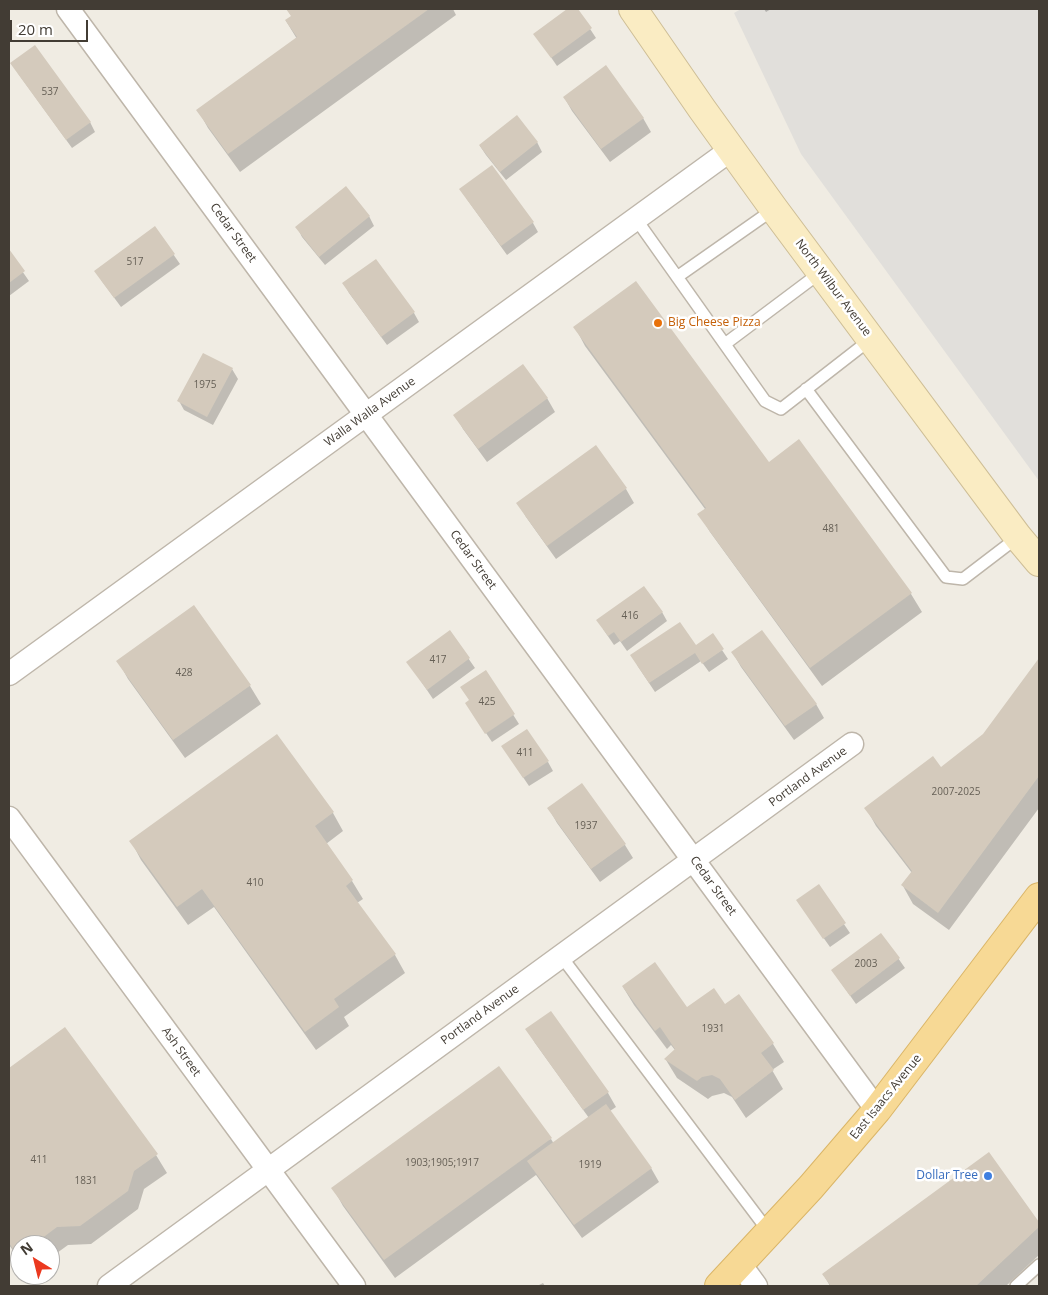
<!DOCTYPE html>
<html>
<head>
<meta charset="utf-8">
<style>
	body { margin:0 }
	#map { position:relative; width:1048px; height:1295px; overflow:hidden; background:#f0ece3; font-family:"Open Sans",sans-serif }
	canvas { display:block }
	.frame { position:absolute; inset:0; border:10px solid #423c34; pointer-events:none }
	.north { position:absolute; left:10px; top:1235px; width:50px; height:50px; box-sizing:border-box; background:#fff; border:1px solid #b3b1ae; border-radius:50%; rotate:324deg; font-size:14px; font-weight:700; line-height:20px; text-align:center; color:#423c34 }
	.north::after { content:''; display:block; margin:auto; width:18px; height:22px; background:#eb391f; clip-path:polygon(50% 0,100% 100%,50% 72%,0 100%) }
	.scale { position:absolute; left:10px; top:20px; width:78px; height:22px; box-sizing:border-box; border:2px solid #423c34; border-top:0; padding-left:6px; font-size:15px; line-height:18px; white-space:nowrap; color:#423c34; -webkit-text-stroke:4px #fff; paint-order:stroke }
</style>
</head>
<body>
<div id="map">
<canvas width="1048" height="1295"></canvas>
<div class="frame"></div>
<div class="north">N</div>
<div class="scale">20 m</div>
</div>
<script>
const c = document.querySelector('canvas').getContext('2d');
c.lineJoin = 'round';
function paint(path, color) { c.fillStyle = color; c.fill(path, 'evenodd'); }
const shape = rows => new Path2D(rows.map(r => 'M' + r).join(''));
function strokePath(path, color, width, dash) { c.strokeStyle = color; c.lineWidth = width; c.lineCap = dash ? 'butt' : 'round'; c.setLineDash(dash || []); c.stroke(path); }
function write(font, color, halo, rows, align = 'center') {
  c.font = font + ' "Open Sans",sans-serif'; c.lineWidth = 5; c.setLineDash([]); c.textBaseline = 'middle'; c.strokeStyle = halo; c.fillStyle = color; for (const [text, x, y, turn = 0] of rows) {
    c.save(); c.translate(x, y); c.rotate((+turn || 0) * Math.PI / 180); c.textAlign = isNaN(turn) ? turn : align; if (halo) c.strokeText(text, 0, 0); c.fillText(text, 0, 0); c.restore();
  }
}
const parking = shape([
	[741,9,1039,9,1039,481,801,154,734,13]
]);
const shadow = shape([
	[287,9,453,9,456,15,240,172,208,128,198,110,297,39,286,21,292,17],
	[569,9,577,9,596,38,557,66,535,34],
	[764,9,771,9,766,12],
	[17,72,90,122,95,132,72,148],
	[564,97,643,118,651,132,610,162,572,111],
	[537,142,542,152,506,180,486,155,480,146],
	[492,167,533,223,538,232,507,255,466,198],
	[369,216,374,226,325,265,302,237,297,227],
	[155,228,180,264,121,307,101,280],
	[9,252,29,281,9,296],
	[344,284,414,313,419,322,387,345,349,293],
	[575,327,768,464,799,441,911,594,922,612,822,686,710,532,699,514,705,509,585,346],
	[232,369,238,379,213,425,184,410,179,401],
	[547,398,555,412,487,462,463,429,455,415],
	[626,489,634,503,556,559,526,517,518,503],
	[662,612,667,621,627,651,620,641,614,645,603,629],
	[450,632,475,668,433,699,408,662],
	[712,635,728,659,709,672,701,661,655,692,637,665,695,647],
	[733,653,816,704,824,718,794,740,741,667],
	[1039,660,1039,808,949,930,913,904,903,886,912,873,876,826,866,808,941,769,984,735],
	[118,661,250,686,261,704,185,758,128,679],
	[486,672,519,724,492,742,472,712,470,701],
	[277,736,333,813,343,831,326,844,352,881,363,899,357,903,395,955,405,973,344,1017,349,1026,316,1050,214,907,188,925,141,860,131,841],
	[508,755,548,762,553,771,529,786],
	[549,809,625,845,633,858,600,882,557,823],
	[818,886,850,933,830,947,803,909],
	[881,934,905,968,856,1004,832,970],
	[623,987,687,1009,725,1005,738,996,773,1044,784,1062,772,1070,783,1089,746,1118,732,1097,724,1093,712,1096,708,1099,677,1078,666,1060,675,1050,671,1045,667,1049,634,1005],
	[65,1029,156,1155,167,1173,144,1189,138,1209,91,1244,68,1245,50,1258,50,1245,20,1245,20,1260,9,1245,9,1070],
	[527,1029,608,1093,616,1107,610,1111,651,1168,659,1182,582,1238,536,1175,395,1278,343,1206,333,1188,551,1139,554,1144,589,1118,535,1043],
	[988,1154,1039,1224,1039,1255,1006,1286,830,1286,823,1274],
	[543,1283,545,1286,537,1286]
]);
const building = shape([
	[286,9,429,9,228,154,196,110,297,37,285,20,291,16],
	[567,9,578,9,592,28,551,58,533,34],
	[35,45,91,122,66,140,10,63],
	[606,65,644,118,601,149,563,97],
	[517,115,538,142,500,172,479,145],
	[492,165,534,222,501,246,459,189],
	[346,186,370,216,319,257,295,227],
	[155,226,175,254,114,298,94,271],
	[9,249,25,271,9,283],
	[376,259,415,312,381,337,342,283],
	[636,281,769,462,799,439,912,593,810,668,697,514,706,508,573,327],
	[203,353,233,368,207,417,177,401],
	[523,364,548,398,478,449,453,415],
	[596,445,627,488,547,546,516,503],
	[644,586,663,612,621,642,614,632,608,636,596,620],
	[194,605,251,685,173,740,116,661],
	[680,622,696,645,713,633,724,649,702,664,695,653,649,683,630,655],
	[450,630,470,658,427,690,406,662],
	[762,630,817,704,785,726,731,652],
	[1039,658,1039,776,938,913,901,885,912,871,864,808,933,756,941,767,983,734],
	[486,670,515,714,485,734,465,703,469,700,460,687],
	[527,729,549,761,523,778,501,746],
	[277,734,334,812,315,826,353,880,346,886,396,954,334,999,339,1007,305,1032,202,889,177,907,129,841],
	[582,783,626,844,591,869,547,808],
	[819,884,846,923,823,939,796,900],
	[881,933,900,958,850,996,831,970],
	[655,962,687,1007,714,988,725,1004,739,994,774,1043,761,1053,774,1070,735,1100,720,1079,712,1075,702,1077,697,1081,664,1059,675,1049,660,1027,655,1031,622,986],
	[551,1011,609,1092,583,1110,525,1029],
	[65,1027,158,1154,134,1171,128,1191,80,1226,57,1227,33,1245,20,1245,20,1254,18,1256,9,1243,9,1068],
	[499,1066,552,1138,384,1260,331,1188],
	[606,1104,652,1168,574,1225,527,1161],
	[989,1152,1039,1222,1039,1227,976,1286,831,1286,822,1274]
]);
const service = shape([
	[636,219,765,401,781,409,871,339],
	[677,277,774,209],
	[725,344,821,272],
	[806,389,946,577,963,579,1018,537],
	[561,956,769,1232],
	[1016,1286,1039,1265]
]);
const minor = shape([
	[68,9,877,1110],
	[9,674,732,149],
	[9,818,354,1286],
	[740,1264,756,1286],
	[109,1286,852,744]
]);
const secondary = shape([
	[633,9,702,109,774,209,1018,537,1039,562]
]);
const primary = shape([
	[719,1286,811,1187,877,1110,1039,897]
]);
const markers = [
	[658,323,5,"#e8710a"],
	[988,1176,5,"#3f7fe0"]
];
const numberNames = [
	["537",50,92],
	["517",135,262],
	["1975",205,385],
	["481",831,529],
	["416",630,616],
	["417",438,660],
	["428",184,673],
	["425",487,702],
	["411",525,753],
	["2007-2025",956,792],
	["1937",586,826],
	["410",255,883],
	["2003",866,964],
	["1931",713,1029],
	["411",39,1160],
	["1903;1905;1917",442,1163],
	["1919",590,1165],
	["1831",86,1181]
];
const streetNames = [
	["Cedar Street",233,233,54],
	["North Wilbur Avenue",833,288,53],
	["Walla Walla Avenue",370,412,-36],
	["Cedar Street",473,560,54],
	["Portland Avenue",808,777,-36],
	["Cedar Street",713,886,54],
	["Portland Avenue",480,1015,-36],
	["Ash Street",181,1052,54],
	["East Isaacs Avenue",886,1097,-51]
];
const foodNames = [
	["Big Cheese Pizza",668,323]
];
const shopNames = [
	["Dollar Tree",978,1176]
];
paint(parking, '#e1dfdb');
paint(shadow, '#0003');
paint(building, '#d4cabc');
strokePath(service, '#beb6aa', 14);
strokePath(minor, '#beb6aa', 25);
strokePath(secondary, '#cebe96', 30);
strokePath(primary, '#dab567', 30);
strokePath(service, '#fff', 11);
strokePath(minor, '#fff', 22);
strokePath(secondary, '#faecc3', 28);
strokePath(primary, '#f7d995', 28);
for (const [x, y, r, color] of markers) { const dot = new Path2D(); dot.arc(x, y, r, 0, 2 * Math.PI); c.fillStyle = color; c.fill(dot); strokePath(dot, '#fff', 2); }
write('10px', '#666056', null, numberNames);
write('12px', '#423c34', '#fff', streetNames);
write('12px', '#c56008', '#fff', foodNames, 'left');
write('12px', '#366cbe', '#fff', shopNames, 'right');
</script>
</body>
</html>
